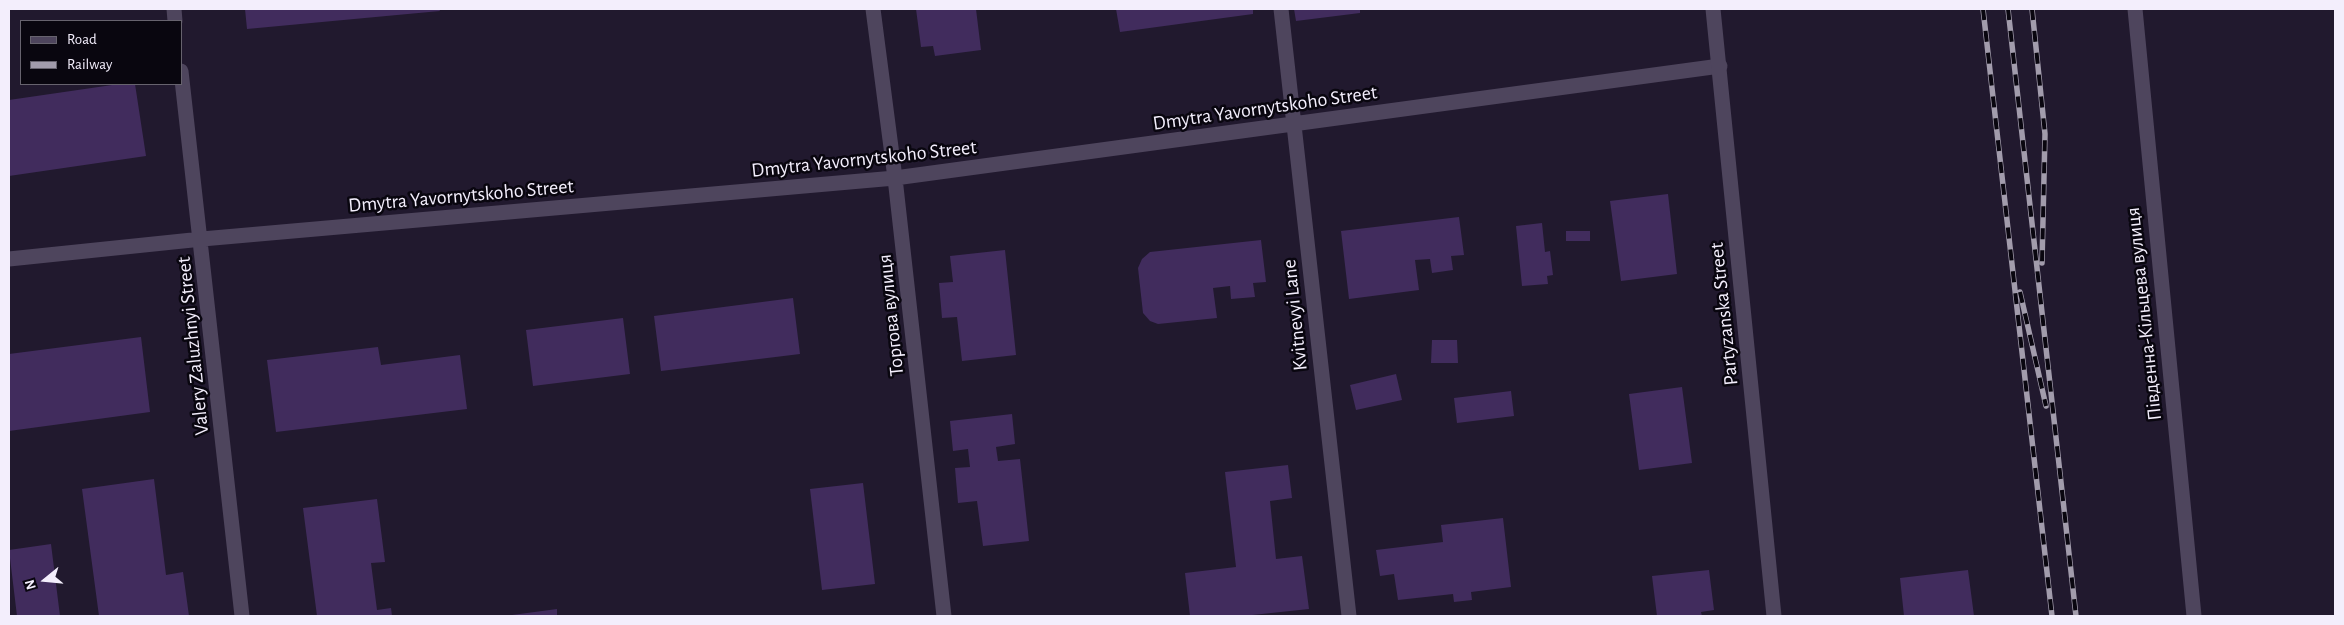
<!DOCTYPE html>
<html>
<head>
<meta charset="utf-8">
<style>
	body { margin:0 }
	#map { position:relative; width:2344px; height:625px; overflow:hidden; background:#21192e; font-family:"Alegreya Sans",sans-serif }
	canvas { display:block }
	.frame { position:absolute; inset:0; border:10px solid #f3eefc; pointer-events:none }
	.legend { position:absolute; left:20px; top:20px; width:162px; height:65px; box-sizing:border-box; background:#09060f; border:1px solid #67636e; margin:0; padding:6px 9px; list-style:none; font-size:15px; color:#f3eefc }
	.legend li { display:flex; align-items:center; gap:10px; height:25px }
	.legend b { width:25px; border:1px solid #67636e }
	.north { position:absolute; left:20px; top:555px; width:50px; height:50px; -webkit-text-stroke:4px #09060f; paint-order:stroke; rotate:253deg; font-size:14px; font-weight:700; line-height:20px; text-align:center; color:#f3eefc }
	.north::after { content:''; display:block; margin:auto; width:18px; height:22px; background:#f3eefc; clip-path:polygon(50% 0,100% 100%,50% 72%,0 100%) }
</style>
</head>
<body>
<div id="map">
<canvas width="2344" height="625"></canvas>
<div class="frame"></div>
<ul class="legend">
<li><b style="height:6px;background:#4e455d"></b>Road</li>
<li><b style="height:6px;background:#a29cac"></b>Railway</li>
</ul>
<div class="north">N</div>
</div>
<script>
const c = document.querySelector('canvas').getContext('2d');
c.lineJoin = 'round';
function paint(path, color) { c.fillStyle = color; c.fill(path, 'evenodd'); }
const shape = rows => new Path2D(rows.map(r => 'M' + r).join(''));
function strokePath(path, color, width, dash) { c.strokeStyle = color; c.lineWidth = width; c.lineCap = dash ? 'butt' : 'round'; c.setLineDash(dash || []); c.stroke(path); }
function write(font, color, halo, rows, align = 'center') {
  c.font = font + ' "Alegreya Sans",sans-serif'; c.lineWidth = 5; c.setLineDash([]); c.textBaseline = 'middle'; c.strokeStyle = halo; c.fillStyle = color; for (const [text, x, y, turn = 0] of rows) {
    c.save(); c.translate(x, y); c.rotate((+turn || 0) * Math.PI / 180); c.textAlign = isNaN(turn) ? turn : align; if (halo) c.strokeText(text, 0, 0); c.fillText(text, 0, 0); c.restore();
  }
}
const building = shape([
	[245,9,439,9,440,11,247,29],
	[916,9,976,9,981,50,935,56,933,46,921,47],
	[1116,9,1253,9,1253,14,1120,32],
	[1294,9,1360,9,1360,13,1296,21],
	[119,84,135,84,146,156,9,176,9,100],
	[1668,194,1677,274,1621,281,1610,201],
	[1459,217,1464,255,1451,256,1453,270,1432,273,1430,259,1415,260,1419,290,1349,299,1341,231],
	[1542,223,1545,252,1550,251,1553,275,1547,276,1548,284,1522,286,1516,226],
	[1566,231,1590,231,1590,241,1566,241],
	[1261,240,1266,282,1253,283,1255,297,1231,299,1230,286,1213,288,1217,318,1158,324,1150,321,1143,313,1138,268,1142,259,1150,252],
	[1005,250,1016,355,962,361,957,317,942,318,939,283,953,282,950,256],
	[793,298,800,354,661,371,654,316],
	[623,318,630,374,533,386,526,330],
	[141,337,150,412,9,431,9,354],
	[1432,340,1457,340,1458,363,1431,363],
	[378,347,381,365,460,355,467,409,276,432,267,360],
	[1396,374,1402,400,1356,410,1350,385],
	[1682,387,1692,463,1639,470,1629,394],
	[1511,391,1514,416,1457,423,1454,398],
	[1012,414,1015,444,996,447,998,461,1020,459,1029,541,983,546,977,501,958,503,955,468,970,467,968,449,953,451,950,421],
	[1288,465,1292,498,1270,501,1276,559,1302,556,1309,609,1243,616,1190,616,1185,573,1236,567,1225,472],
	[154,479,166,575,183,572,189,616,99,616,82,489],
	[863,483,875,584,822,590,810,489],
	[377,499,385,562,371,563,377,610,391,608,392,616,317,616,303,508],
	[1503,518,1511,587,1471,592,1472,600,1454,602,1453,594,1398,600,1394,574,1380,576,1376,550,1443,542,1441,525],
	[51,544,60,616,17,616,9,550],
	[1709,570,1714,610,1701,612,1702,616,1657,616,1652,576],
	[1968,570,1974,616,1904,616,1900,578],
	[557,609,557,616,512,616,512,615]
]);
const street = shape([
	[174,9,175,21],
	[873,9,895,178,944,616],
	[1281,9,1349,616],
	[181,71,242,616],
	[9,259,202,239,895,178,1720,66]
]);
const secondary = shape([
	[1713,9,1774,616],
	[2135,9,2194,616]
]);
const rail = shape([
	[1983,9,2052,616],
	[2008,9,2076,616],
	[2032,9,2045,134,2042,263],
	[2020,292,2046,406]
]);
const streetNames = [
	["Dmytra Yavornytskoho Street",1265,108,-8],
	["Dmytra Yavornytskoho Street",864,159,-6],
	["Dmytra Yavornytskoho Street",461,196,-5],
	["Partyzanska Street",1724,314,-96],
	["Південна-Кільцева вулиця",2144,314,-96],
	["Торгова вулиця",891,315,-96],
	["Kvitnevyi Lane",1295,315,-96],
	["Valery Zaluzhnyi Street",193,346,-96]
];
paint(building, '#412c5d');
strokePath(street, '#4e455d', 15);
strokePath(secondary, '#4e455d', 15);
strokePath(rail, '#a29cac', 5.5);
strokePath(rail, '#09060f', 4, [11]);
write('20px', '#f3eefc', '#09060f', streetNames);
</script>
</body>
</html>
